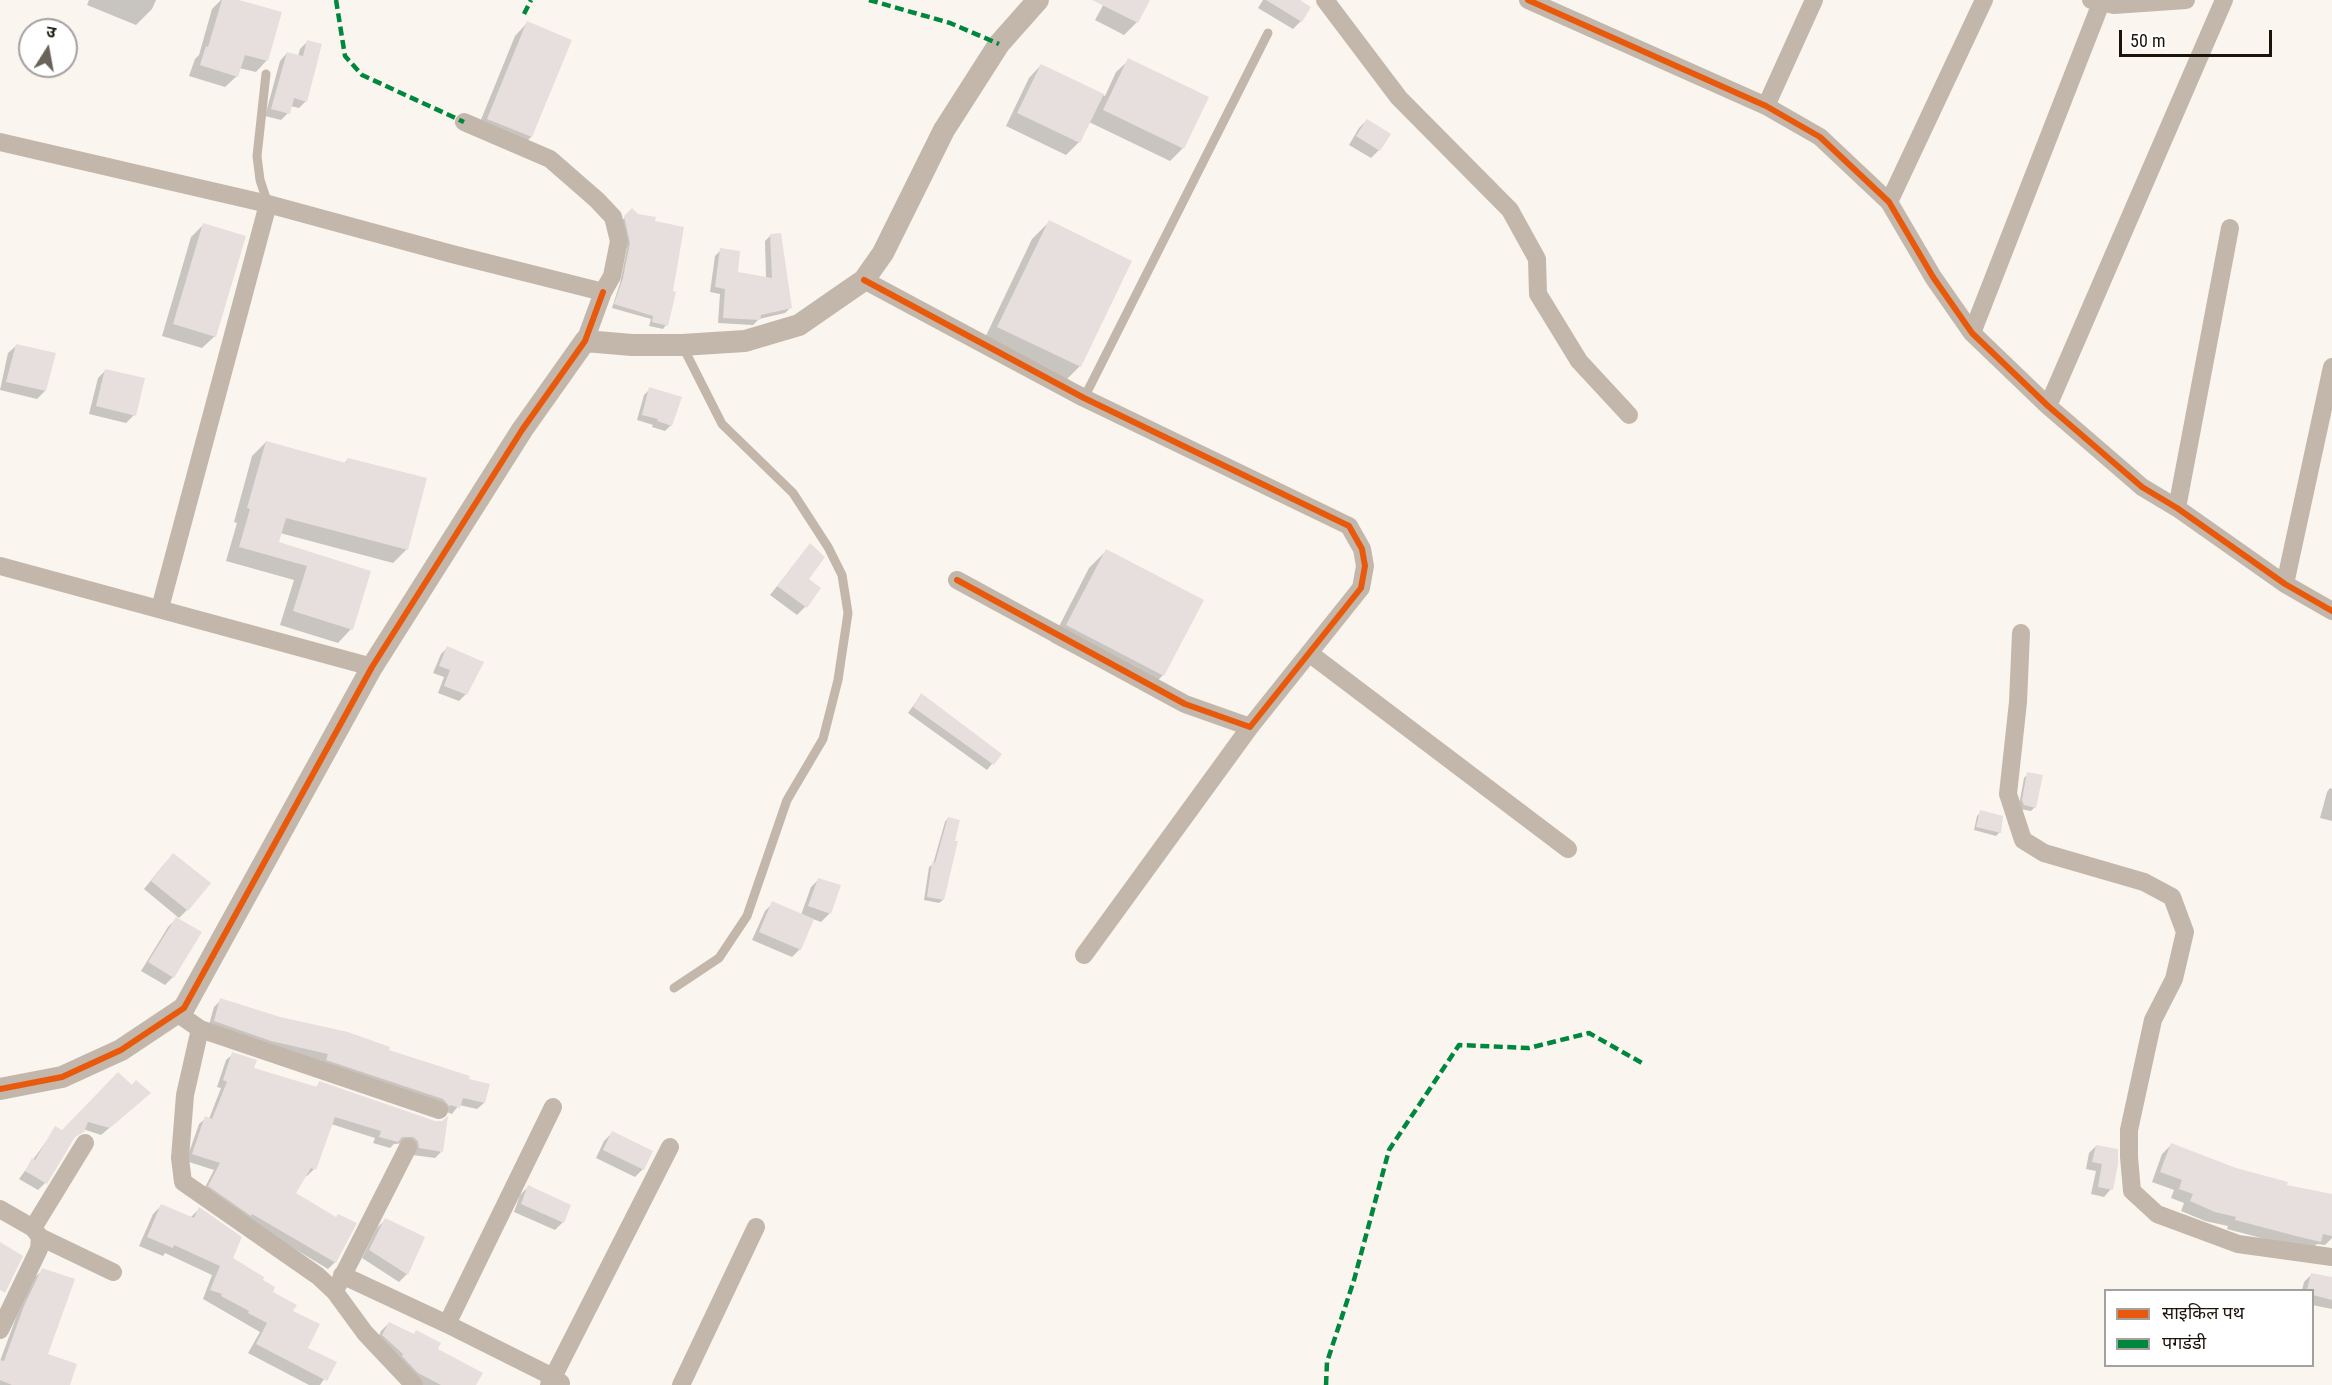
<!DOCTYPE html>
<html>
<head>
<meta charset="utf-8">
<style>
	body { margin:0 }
	#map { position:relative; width:2332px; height:1385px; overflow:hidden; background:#faf6ef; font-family:"Roboto Condensed","Noto Sans Devanagari",sans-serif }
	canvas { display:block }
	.legend { position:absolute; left:2104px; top:1289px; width:210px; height:78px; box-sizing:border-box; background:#fff; border:2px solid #a4a19d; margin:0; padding:8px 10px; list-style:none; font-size:18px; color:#1b140a }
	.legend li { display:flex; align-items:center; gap:12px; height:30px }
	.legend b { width:30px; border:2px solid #a4a19d }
	.north { position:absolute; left:18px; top:18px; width:60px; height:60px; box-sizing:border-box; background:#fff; border:2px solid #a4a19d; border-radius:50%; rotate:11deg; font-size:16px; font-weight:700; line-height:24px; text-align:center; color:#1b140a }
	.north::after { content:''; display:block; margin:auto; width:21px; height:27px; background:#69635a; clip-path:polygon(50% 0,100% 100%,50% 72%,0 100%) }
	.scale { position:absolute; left:2119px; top:30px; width:153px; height:27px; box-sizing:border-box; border:3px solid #1b140a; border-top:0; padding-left:8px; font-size:18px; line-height:21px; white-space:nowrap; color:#1b140a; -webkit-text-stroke:4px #fff; paint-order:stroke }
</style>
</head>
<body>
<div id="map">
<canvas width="2332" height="1385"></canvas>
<ul class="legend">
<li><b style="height:8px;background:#e8590c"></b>साइकिल पथ</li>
<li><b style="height:8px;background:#00873e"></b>पगडंडी</li>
</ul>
<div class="north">उ</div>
<div class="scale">50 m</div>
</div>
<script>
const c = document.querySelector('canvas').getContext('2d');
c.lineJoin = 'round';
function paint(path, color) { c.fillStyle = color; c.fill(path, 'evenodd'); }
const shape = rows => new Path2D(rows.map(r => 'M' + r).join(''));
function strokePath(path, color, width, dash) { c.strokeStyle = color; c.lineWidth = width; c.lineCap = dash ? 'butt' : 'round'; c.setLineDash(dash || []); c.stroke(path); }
const shadow = shape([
	[89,0,156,0,152,9,136,25,87,5],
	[221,0,234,0,267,60,256,72,239,68,237,76,225,87,189,76,195,59,199,55,212,9],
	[1106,0,1148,0,1137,22,1124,35,1095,20],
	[1263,0,1297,0,1301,21,1293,29,1258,8],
	[527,23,570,41,531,137,519,149,476,132,515,36],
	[307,42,306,101,299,108,290,106,288,113,281,120,265,116,280,61,287,53,298,56,300,49],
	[1129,60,1207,98,1182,149,1170,161,1089,122,1079,142,1066,155,1006,126,1029,78,1041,65,1105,96,1116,72],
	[1367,120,1379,150,1371,158,1349,145,1359,128],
	[632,211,637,216,666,325,663,329,649,326,651,319,612,308,620,283,627,248,621,221],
	[1049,222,1080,366,1063,383,982,344,1032,239],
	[204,224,215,336,202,348,162,336,191,237],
	[771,235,791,307,785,313,759,319,753,325,718,323,720,294,710,292,715,256,721,250,736,274,766,278,765,241],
	[17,345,45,391,37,399,0,390,8,353],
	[106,370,134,415,126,423,89,414,98,378],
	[650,389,671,425,665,431,652,427,653,425,637,420,644,395],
	[266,442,344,464,348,459,407,549,393,563,280,533,277,543,369,572,351,629,338,643,280,625,294,580,226,561,237,523,234,522,252,456],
	[810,545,805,607,797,615,770,595],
	[1106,551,1163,675,1147,692,1051,642,1089,568],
	[447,648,466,694,459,701,438,693,444,677,433,673,441,654],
	[921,695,1000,754,987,770,908,713],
	[2028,774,2035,807,2031,811,2020,809,2019,805,2024,778],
	[2330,788,2332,789,2332,821,2320,818,2327,792],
	[1981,812,2000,832,1996,836,1974,830,1977,816],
	[948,818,943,900,939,903,924,900,929,867,933,864,945,822],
	[165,863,187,910,179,918,144,889],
	[819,879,839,886,829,914,821,922,813,919,800,949,792,957,752,940,765,911,773,903,801,915,811,887],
	[176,919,173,977,165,985,141,971,168,927],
	[221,1000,387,1051,467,1080,484,1103,477,1109,459,1105,452,1114,320,1067,322,1061,264,1047,208,1028,214,1007],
	[233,1054,252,1069,315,1088,320,1083,441,1152,435,1158,412,1155,405,1143,394,1144,390,1148,373,1143,375,1138,331,1124,314,1169,307,1176,305,1175,294,1194,335,1262,328,1269,202,1193,214,1170,186,1161,199,1124,206,1118,209,1119,221,1088,217,1087,226,1060],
	[131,1087,142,1100,101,1135,83,1129,71,1141,45,1183,38,1190,19,1179,56,1128,62,1132],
	[612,1133,643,1169,635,1177,596,1158,604,1141],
	[2171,1145,2285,1186,2332,1197,2332,1238,2325,1245,2317,1244,2310,1251,2227,1229,2228,1226,2205,1221,2181,1211,2184,1203,2171,1198,2174,1190,2152,1182,2162,1154],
	[2096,1146,2111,1189,2104,1197,2091,1194,2096,1171,2086,1169,2089,1153],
	[528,1187,563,1222,555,1230,514,1212,520,1195],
	[162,1205,190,1218,199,1209,231,1259,261,1281,291,1312,306,1348,335,1363,320,1385,309,1385,248,1353,260,1332,203,1299,212,1275,165,1253,163,1256,139,1246,153,1214],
	[385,1220,407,1274,399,1282,362,1258,377,1228],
	[43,1270,46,1354,68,1385,0,1385,0,1361,17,1315,35,1277],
	[2312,1274,2332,1279,2332,1309,2312,1305,2312,1290,2302,1290,2304,1282],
	[389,1323,475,1385,418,1385,375,1344,381,1331]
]);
const building = shape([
	[222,0,239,0,282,12,268,61,245,55,238,77,200,65,206,46,208,47],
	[1092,0,1150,0,1138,23],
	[1266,0,1300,0,1311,7,1302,22],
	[527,21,572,40,532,137,487,119],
	[307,40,322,44,307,102,294,98,290,114,271,109,287,52,303,56],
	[1128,58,1209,97,1184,149,1103,110],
	[1041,64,1104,94,1080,143,1017,113],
	[1367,119,1391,134,1380,151,1356,136],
	[632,208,638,214,656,217,655,221,684,227,673,291,676,292,668,326,652,322,653,316,614,304,623,278,630,243,624,216],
	[1049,220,1132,261,1081,367,997,327],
	[203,223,246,236,216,337,173,324],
	[781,233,792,308,761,315,760,320,723,318,725,289,715,287,720,248,740,251,738,272,772,278,770,234],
	[16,344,56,353,46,391,6,382],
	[105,369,145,378,136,416,96,406],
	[649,387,682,397,672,426,657,421,658,419,642,415],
	[266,441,346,463,348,458,427,478,408,550,286,518,279,542,371,571,353,630,293,611,307,566,239,547,250,509,247,508],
	[810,543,825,557,809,579,821,588,807,608,777,586],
	[1106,549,1204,600,1164,676,1066,625],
	[447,646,484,662,467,695,444,686,450,670,439,666],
	[921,693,1002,754,994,765,913,707],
	[2027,772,2043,775,2036,808,2024,805,2022,800],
	[1980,810,2003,816,2001,833,1976,827],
	[948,817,960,820,955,841,958,841,944,900,927,897,932,862,935,863],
	[173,853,211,883,188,911,151,881],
	[818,878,841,885,831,914,808,906],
	[772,901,814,919,801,950,759,932],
	[176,917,202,932,174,978,148,962],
	[220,998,280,1017,348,1032,390,1047,389,1050,470,1076,469,1079,490,1084,485,1103,463,1098,460,1108,450,1105,450,1107,443,1099,326,1060,328,1054,271,1041,214,1021],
	[232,1052,257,1060,254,1068,317,1087,319,1081,435,1121,442,1121,448,1116,443,1152,419,1148,418,1141,413,1137,402,1137,398,1142,379,1137,381,1131,335,1117,316,1170,311,1168,296,1193,336,1217,338,1214,357,1223,336,1263,252,1214,251,1216,208,1186,220,1163,192,1154,205,1116,212,1119,227,1082,223,1080],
	[118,1072,132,1085,136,1080,151,1093,110,1128,88,1122,84,1132,75,1137,47,1184,25,1171,32,1158,35,1160,55,1126,62,1130],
	[612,1131,653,1151,644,1170,603,1150],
	[2171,1143,2236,1168,2288,1182,2287,1185,2332,1194,2332,1236,2323,1234,2321,1242,2296,1236,2235,1220,2236,1217,2215,1212,2190,1201,2193,1194,2179,1189,2182,1180,2160,1172],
	[2096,1145,2118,1149,2118,1164,2113,1190,2098,1187,2102,1164,2092,1162],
	[528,1185,571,1205,564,1223,521,1204],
	[161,1204,194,1218,199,1207,242,1237,233,1258,264,1277,263,1280,275,1287,273,1292,297,1305,293,1311,320,1324,308,1348,337,1362,327,1381,256,1344,267,1323,248,1313,249,1311,221,1296,222,1294,210,1290,220,1266,174,1245,173,1248,147,1237],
	[385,1218,425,1237,408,1275,369,1250],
	[0,1242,23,1256,5,1293,0,1290],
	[42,1268,75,1279,48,1354,77,1364,70,1385,12,1385,0,1380,0,1360,4,1361,24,1306],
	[2311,1273,2332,1277,2332,1300,2313,1295,2313,1290,2307,1290],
	[389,1322,414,1334,416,1330,441,1343,438,1349,483,1373,476,1385,441,1385,418,1373,402,1356,403,1354,382,1335]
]);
const service = shape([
	[266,74,257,156,260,180,268,204],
	[1084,398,1268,33],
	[674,988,719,958,747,916,787,800,823,739,838,680,848,613,842,575,828,547,793,493,722,424,683,347]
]);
const minor = shape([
	[1325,0,1399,98,1510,210,1537,259,1538,294,1579,361,1629,415],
	[1528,0,1766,106,1820,137,1889,202,1933,277,1972,333,2048,406,2142,487,2177,508,2285,584,2332,611],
	[2091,0,2114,5,2186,0],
	[1766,106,1814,0],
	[0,142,268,204,452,254,603,292,612,276,619,241,613,217,597,200,550,159,464,122],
	[1889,202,1984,0],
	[864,280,1084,398,1349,526,1362,549,1365,566,1361,588,1250,727,1185,704,957,580],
	[1972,333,2101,3],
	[585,341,603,292],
	[2048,406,2224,0],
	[2177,508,2230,228],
	[0,566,372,667],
	[2285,584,2332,367],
	[160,608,268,204],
	[2021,633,2018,702,2008,794,2023,840,2044,853,2144,882,2172,897,2185,932,2174,979,2153,1020,2129,1130,2129,1157,2132,1191,2157,1214,2238,1244,2332,1257],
	[1309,653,1568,849],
	[1084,955,1250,727],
	[177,1013,200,1029,185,1095,180,1158,183,1182,318,1276,335,1292,365,1333,414,1385],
	[200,1029,439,1110],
	[0,1209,33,1228,40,1237,39,1249,0,1330],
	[33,1228,85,1143],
	[40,1237,113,1272],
	[342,1275,447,1324,553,1377,561,1383],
	[338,1285,408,1147],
	[447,1324,553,1107],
	[549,1385,670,1147],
	[681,1385,756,1227]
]);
const tertiary = shape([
	[0,1089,62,1077,121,1050,184,1008,372,667,522,430,585,341,632,345,682,345,745,341,799,325,864,280,883,253,944,130,999,44,1038,0]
]);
const quiet = shape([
	[336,0,345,56,362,75,464,122],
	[869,0,950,23,999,44],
	[524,14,531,0],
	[1326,1385,1327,1362,1354,1280,1389,1150,1459,1045,1529,1048,1589,1033,1642,1063]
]);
const cycleway = shape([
	[1528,0,1766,106,1820,137,1889,202,1933,277,1972,333,2048,406,2142,487,2177,508,2285,584,2332,611],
	[864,280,1084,398,1349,526,1362,549,1365,566,1361,588,1250,727,1185,704,957,580],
	[0,1089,62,1077,121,1050,184,1008,372,667,522,430,585,341,603,292]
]);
paint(shadow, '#0003');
paint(building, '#e7dede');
strokePath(service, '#c3b7ab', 9);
strokePath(minor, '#c3b7ab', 18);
strokePath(tertiary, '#c3b7ab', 22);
strokePath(quiet, '#00873e', 4.5, [9, 4.5]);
strokePath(cycleway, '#e8590c', 6);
</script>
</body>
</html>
